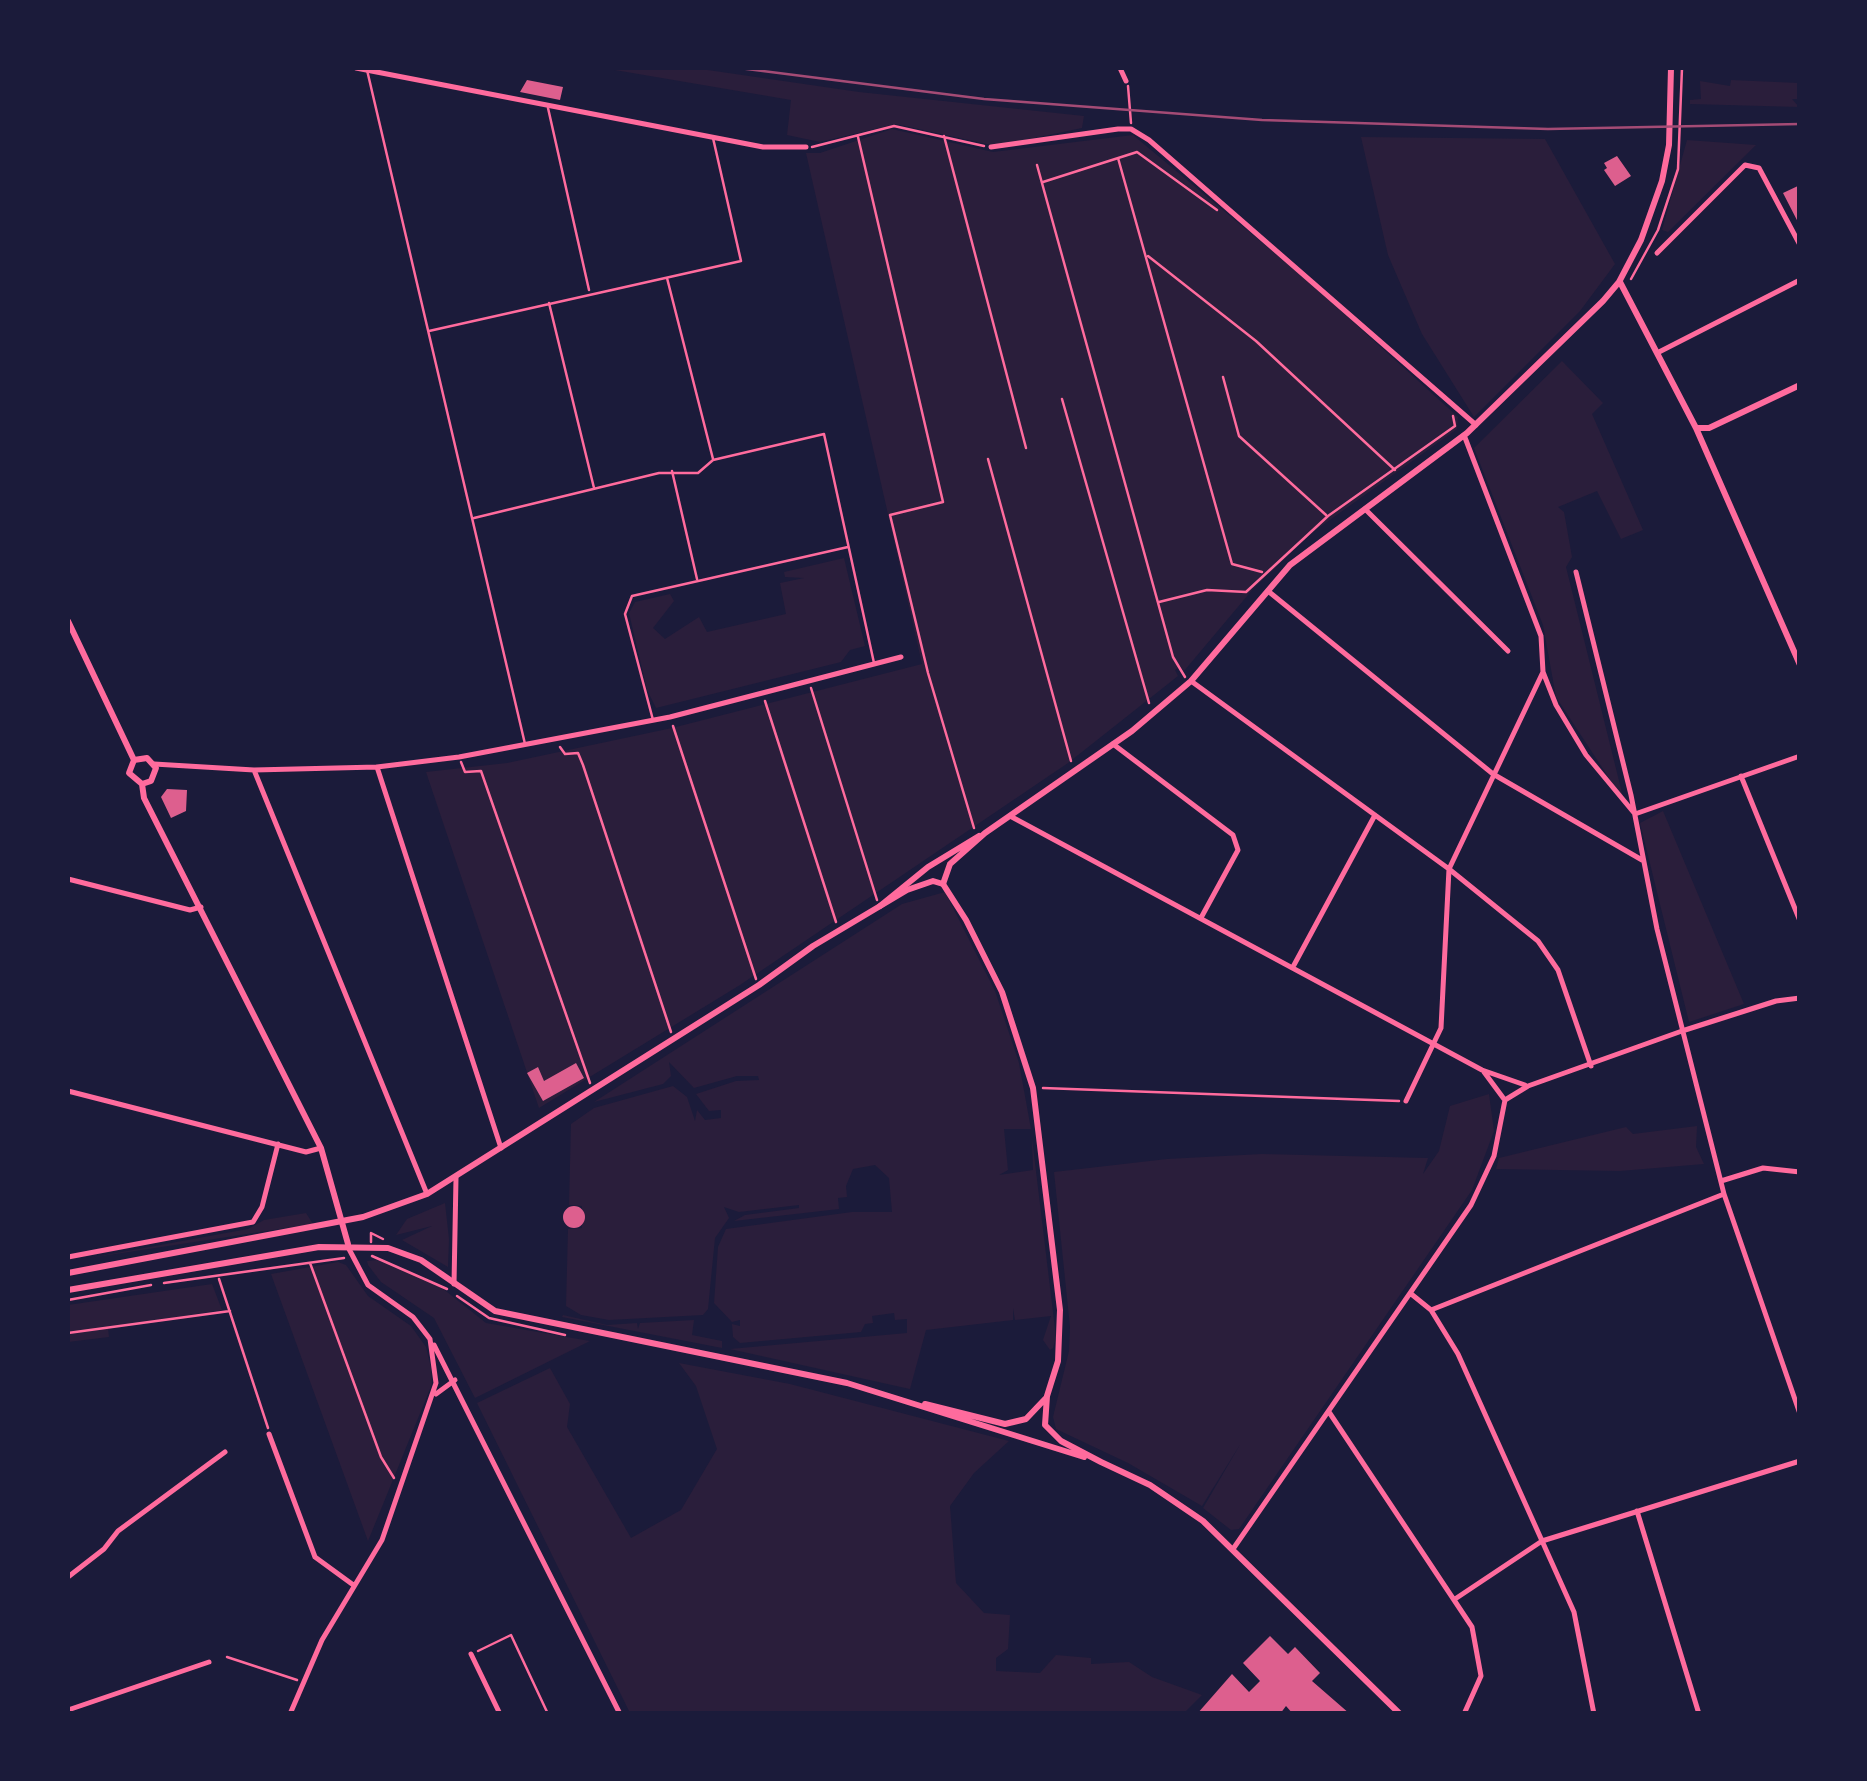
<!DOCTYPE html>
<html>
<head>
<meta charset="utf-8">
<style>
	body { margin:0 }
	#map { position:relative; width:1867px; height:1781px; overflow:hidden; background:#1b1b3a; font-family:"Source Serif 4",serif }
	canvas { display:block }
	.frame { position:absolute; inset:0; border:70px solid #1b1b3a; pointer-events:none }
</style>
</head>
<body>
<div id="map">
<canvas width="1867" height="1781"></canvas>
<div class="frame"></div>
</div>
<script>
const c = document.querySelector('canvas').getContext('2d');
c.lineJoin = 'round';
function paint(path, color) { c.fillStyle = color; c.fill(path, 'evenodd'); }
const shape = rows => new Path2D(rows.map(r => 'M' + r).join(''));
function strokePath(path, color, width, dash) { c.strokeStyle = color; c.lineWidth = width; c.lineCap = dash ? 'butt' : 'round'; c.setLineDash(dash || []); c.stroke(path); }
const green = shape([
	[603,68,694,68,859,92,1084,116,1082,128,996,146,896,124,820,142,787,135,791,100],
	[1731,80,1799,83,1799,99,1792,99,1799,107,1690,104,1690,100,1701,99,1700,81,1730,86],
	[892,129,993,152,1133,135,1308,281,1458,417,1457,429,1313,532,1253,589,1184,671,1180,666,1175,670,1178,676,1068,763,740,985,539,1108,426,772,507,763,672,728,922,664,806,153,820,153],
	[1361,137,1545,139,1615,264,1580,311,1474,417,1422,334,1388,255],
	[1687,140,1756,145,1668,232,1662,230],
	[1562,361,1603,403,1592,414,1643,530,1621,539,1597,491,1558,507,1564,512,1572,557,1566,567,1624,801,1556,697,1543,625,1474,448],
	[844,558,865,646,850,650,841,662,656,708,647,690,629,613,635,602,670,594,674,601,653,628,665,639,699,617,707,632,786,614,780,583,804,578,785,577,784,572],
	[1663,811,1744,1004,1689,1022,1640,823],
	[945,892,995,991,1019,1063,1031,1129,1004,1129,1008,1170,999,1175,1033,1170,1032,1138,1056,1337,1053,1348,1050,1350,1043,1340,1051,1316,1015,1320,1013,1308,1013,1320,926,1330,910,1389,730,1349,907,1333,907,1319,895,1320,894,1313,872,1316,873,1323,865,1324,861,1332,740,1343,733,1337,732,1324,740,1326,740,1320,732,1322,714,1303,718,1247,726,1229,852,1212,892,1212,889,1178,875,1165,853,1169,846,1186,847,1197,838,1198,839,1209,734,1221,745,1215,799,1208,799,1205,739,1212,724,1207,729,1218,715,1238,708,1309,703,1315,609,1320,581,1315,566,1306,568,1229,582,1228,582,1206,569,1205,571,1124,594,1108,673,1086,687,1097,695,1121,697,1110,705,1120,721,1118,721,1110,709,1111,696,1094,736,1081,759,1080,758,1076,737,1076,694,1088,669,1062,671,1076,663,1084,594,1102,902,904],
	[1489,1094,1494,1131,1472,1190,1239,1529,1231,1530,1203,1508,1241,1443,1202,1506,1128,1463,1056,1429,1053,1417,1069,1351,1070,1327,1054,1172,1167,1159,1262,1154,1428,1158,1423,1174,1439,1151,1450,1106],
	[1697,1126,1696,1147,1704,1164,1620,1171,1496,1169,1499,1158,1626,1127,1633,1134],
	[445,1203,449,1239,448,1267,402,1240,432,1226,396,1235,407,1219],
	[306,1213,313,1224,89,1258,248,1229,264,1220],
	[377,1260,442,1288,486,1323,590,1341,475,1398,434,1318,381,1282,368,1265,367,1261],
	[338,1262,346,1265,368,1296,411,1326,426,1347,431,1368,432,1384,368,1541,271,1274],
	[212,1284,222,1310,108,1328,109,1337,68,1342,68,1305],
	[563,1315,607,1325,637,1323,638,1329,640,1323,694,1320,692,1335,722,1341,722,1348,562,1317],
	[679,1363,790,1384,1009,1441,974,1473,950,1506,956,1583,984,1613,1010,1615,1008,1649,996,1658,996,1671,1040,1673,1056,1655,1091,1658,1091,1664,1129,1662,1152,1677,1202,1695,1183,1714,630,1713,477,1403,550,1368,570,1404,567,1427,631,1538,681,1510,717,1449,696,1386]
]);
const building = shape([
	[527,80,563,87,560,100,520,92],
	[1617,156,1631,176,1615,186,1604,170,1607,168,1604,163],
	[1800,185,1800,226,1783,193],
	[167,789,187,790,186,811,171,818,161,797],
	[576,1063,584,1078,543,1101,527,1073,538,1067,544,1081],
	'563 1217a11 11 0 1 1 22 0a11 11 0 1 1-22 0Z',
	[1270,1636,1288,1654,1295,1647,1320,1673,1312,1681,1350,1714,1293,1714,1286,1706,1280,1714,1197,1714,1232,1674,1249,1692,1260,1681,1243,1663]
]);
const path = shape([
	[1128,86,1131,123],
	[944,136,1026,448],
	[858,137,943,502,890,515,928,673,974,828],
	[812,147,894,126,984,146],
	[1118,158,1232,564,1262,572],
	[1037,165,1173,657,1185,677],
	[1043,182,1137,152,1217,210],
	[1148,256,1256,341,1395,470],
	[1631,279,1658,230,1678,169,1682,68],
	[1223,377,1239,436,1326,515],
	[1062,399,1149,703],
	[988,459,1071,761],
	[1159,602,1207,590,1246,592,1328,516,1455,426,1453,416],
	[811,688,877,900],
	[765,701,836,922],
	[673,726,756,979],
	[560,747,565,754,578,753,583,765,671,1032],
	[461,762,465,772,481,771,590,1083],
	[1043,1088,1399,1101],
	[371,1242,371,1233,383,1239],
	[372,1256,447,1289],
	[310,1263,381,1457,394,1478],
	[219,1279,268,1428],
	[164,1283,344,1258],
	[457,1296,489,1318,565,1335],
	[68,1300,151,1285],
	[68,1333,230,1311],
	[478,1651,511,1635,548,1714],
	[227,1657,297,1680]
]);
const service = shape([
	[367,70,525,744],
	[548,108,589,290],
	[667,278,713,459],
	[549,303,594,488],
	[429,331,741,261,713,138],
	[672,471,697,579],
	[474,518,659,473,698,473,713,460,824,434,874,663],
	[653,720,625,614,632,596,848,547]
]);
const minor = shape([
	[356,68,763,147,806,147],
	[1120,68,1126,81],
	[991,147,1118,129,1131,129,1149,140,1476,425],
	[1657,253,1745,165,1759,168,1800,245],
	[1659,352,1800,280],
	[1464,435,1541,636,1543,672,1556,705,1586,755,1635,814,1800,756],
	[1365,509,1508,651],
	[1576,572,1631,795,1657,929,1724,1194,1800,1414],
	[1268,591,1493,774,1642,860],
	[1191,681,1449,869,1538,941,1558,970,1591,1066],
	[1113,744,1233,835,1238,850,1202,916],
	[154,764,254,770,377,767,459,757,670,717,901,657],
	[377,767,501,1148],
	[254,770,427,1194],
	[1741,776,1800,921],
	[1010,816,1482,1070,1525,1085],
	[68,879,190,910,201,907],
	[1294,965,1375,815],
	[1484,1072,1504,1099],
	[68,1091,306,1152,321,1148],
	[1406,1101,1441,1028,1449,869,1543,672],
	[1721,1181,1763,1168,1800,1172],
	[68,1257,253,1222,262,1207,278,1144],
	[454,1284,456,1178],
	[1410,1293,1431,1310,1458,1354,1574,1612,1594,1714],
	[1431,1310,1724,1194],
	[434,1345,620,1714],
	[436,1394,455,1380],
	[1329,1412,1472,1627,1481,1676,1464,1714],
	[269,1434,315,1557,352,1584],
	[1637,1511,1699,1714],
	[1233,1549,1471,1205,1494,1156,1505,1100,1528,1086,1682,1031,1776,1001,1800,998],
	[68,1577,104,1549,118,1531,225,1452],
	[1455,1599,1542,1541,1800,1461],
	[471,1654,500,1714],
	[68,1710,209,1662],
	[290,1714,322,1640,382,1540,436,1383,430,1339,413,1317,368,1285,349,1249]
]);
const tertiary = shape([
	[1620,282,1696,428,1800,665],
	[1697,428,1709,428,1800,385],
	[68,621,134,760],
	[134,760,147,758,156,768,151,781,142,784],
	[134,760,129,773,142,784],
	[142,784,144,798,321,1148,348,1244],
	[943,884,950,864,985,833,1132,731,1191,681,1290,565,1467,433,1603,301,1619,282,1641,240,1662,181,1669,145,1671,68],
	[880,906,928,867,979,836]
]);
const secondary = shape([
	[68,1273,363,1217,427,1194,759,985,813,946,907,890,933,881,943,884,966,920,1002,992,1033,1088,1060,1310,1058,1361,1047,1396,1045,1425,1061,1441,1101,1462],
	[68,1290,319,1247,388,1248,421,1260,495,1311,847,1383,1084,1457],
	[925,1404,1005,1424,1026,1419,1045,1399],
	[1101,1462,1150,1485,1203,1521,1400,1714]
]);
const rail = shape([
	[739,68,984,99,1262,120,1548,129,1800,124]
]);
paint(green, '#2a1e3b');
paint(building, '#dd5f8e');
strokePath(path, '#ff6b9d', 2.5);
strokePath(service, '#ff6b9d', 2.5);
strokePath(minor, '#ff6b9d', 5);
strokePath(tertiary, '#ff6b9d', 6);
strokePath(secondary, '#ff6b9d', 6);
strokePath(rail, '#a44b75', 2.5);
</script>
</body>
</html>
